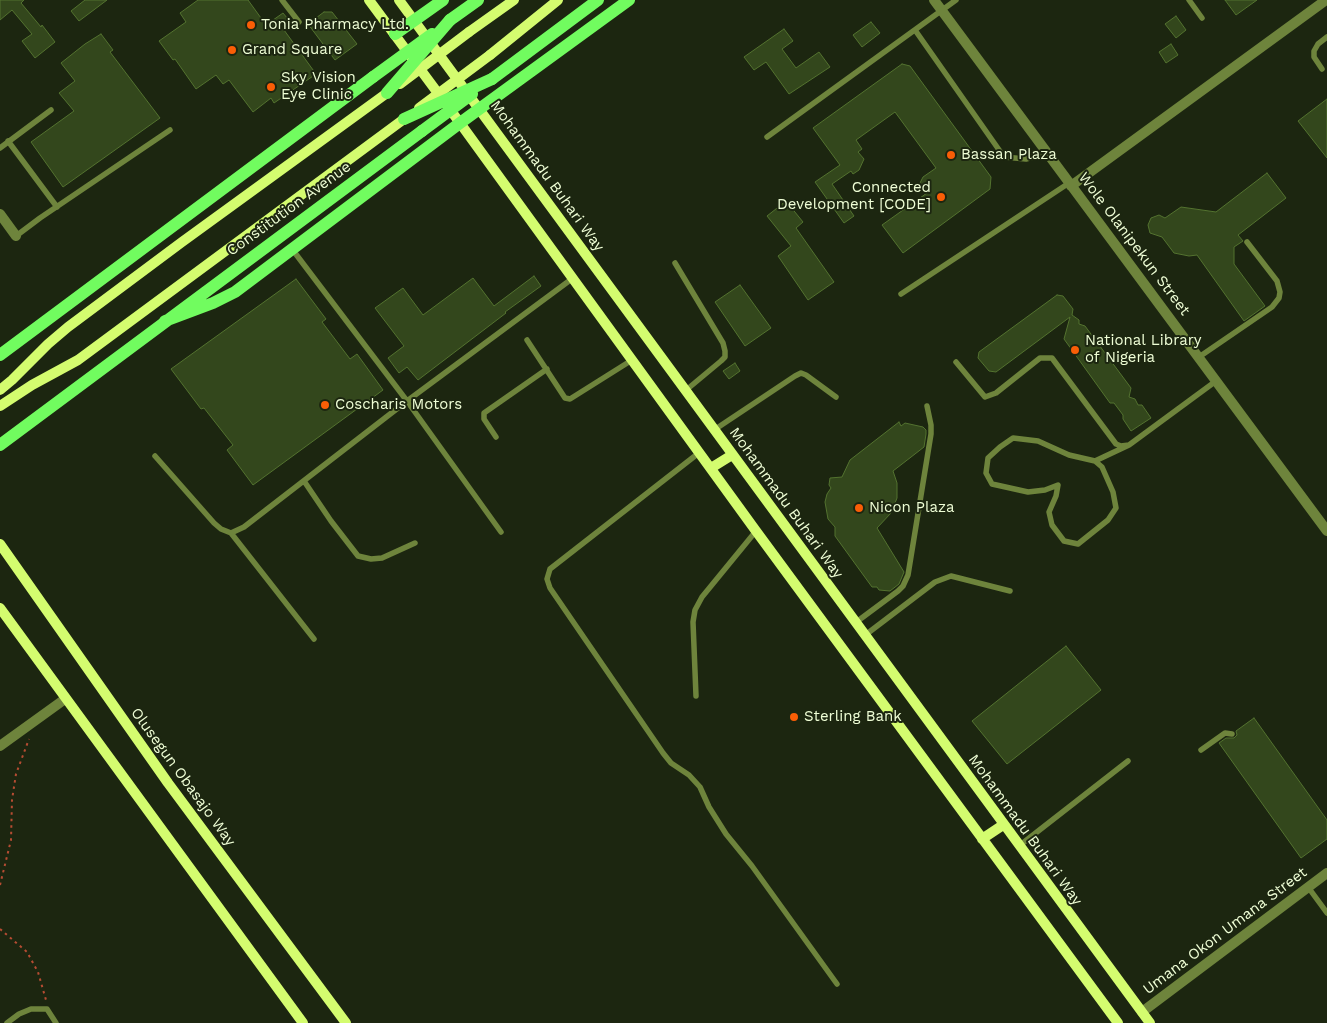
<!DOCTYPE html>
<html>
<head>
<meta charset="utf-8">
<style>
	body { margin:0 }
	canvas { display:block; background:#1c2610 }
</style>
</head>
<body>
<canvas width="1327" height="1023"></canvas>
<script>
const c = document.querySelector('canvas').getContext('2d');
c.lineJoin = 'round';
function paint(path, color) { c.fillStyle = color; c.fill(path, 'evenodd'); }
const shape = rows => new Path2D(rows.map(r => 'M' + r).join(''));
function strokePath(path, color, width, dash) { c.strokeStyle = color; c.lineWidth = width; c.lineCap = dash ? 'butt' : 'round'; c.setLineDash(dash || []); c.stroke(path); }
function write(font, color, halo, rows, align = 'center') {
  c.font = font + ' "Work Sans",sans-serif'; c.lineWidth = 4; c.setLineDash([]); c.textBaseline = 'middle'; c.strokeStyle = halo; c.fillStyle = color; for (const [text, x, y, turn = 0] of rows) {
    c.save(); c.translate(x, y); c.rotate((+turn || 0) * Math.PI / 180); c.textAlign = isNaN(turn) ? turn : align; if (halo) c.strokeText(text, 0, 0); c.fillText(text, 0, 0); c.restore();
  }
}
const building = shape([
	[0,0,24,0,21,3,41,27,42,25,55,42,35,58,22,41,32,34,12,10,0,20,0,0],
	[85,0,107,0,79,21,71,11,85,0],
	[198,0,248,0,266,25,283,13,292,24,284,30,316,74,274,103,271,98,253,112,229,80,223,84,216,75,196,89,175,59,173,60,159,41,186,22,180,13,198,0],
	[1225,0,1257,0,1236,15,1225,0],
	[324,12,332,12,357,44,335,60,308,24,324,12],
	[1176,16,1186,30,1176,38,1165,24,1176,16],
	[871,22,880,33,862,47,853,35,871,22],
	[784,29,793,41,782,49,796,68,819,52,830,67,789,94,766,62,754,70,744,57,784,29],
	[101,34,113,50,110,52,160,118,63,187,31,142,74,111,59,93,75,81,61,63,85,44,101,34],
	[1171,44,1178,55,1166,63,1159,52,1171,44],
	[902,64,910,66,991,177,990,189,903,253,882,225,927,193,920,183,923,177,936,168,895,112,856,140,862,149,858,152,864,159,859,170,853,174,851,171,832,184,854,216,844,223,815,182,840,165,813,128,902,64],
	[1327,99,1327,158,1298,121,1327,99],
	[1267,173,1286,198,1238,235,1243,241,1234,247,1234,264,1265,306,1244,321,1197,255,1189,256,1174,253,1162,237,1150,233,1148,225,1151,218,1159,215,1165,218,1181,207,1216,212,1267,173],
	[786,201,803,222,796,228,834,282,808,300,778,256,791,246,767,216,786,201],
	[534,276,541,286,505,312,506,313,418,380,407,367,399,373,388,358,404,346,375,308,403,288,423,315,473,278,494,306,534,276],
	[296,279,326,319,322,322,350,359,357,354,383,390,253,485,227,450,233,445,204,408,201,409,171,369,296,279],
	[740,285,771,328,745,346,715,302,740,285],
	[1057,295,1063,296,1073,309,1072,315,1079,320,1079,324,1085,326,1131,388,1129,397,1135,399,1138,405,1142,405,1151,418,1131,431,1123,419,1123,415,1114,403,1110,403,1064,339,1070,317,996,372,989,371,978,358,979,352,1057,295],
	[735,363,740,371,729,379,723,371,735,363],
	[899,422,901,426,905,423,923,427,926,430,926,434,924,447,893,471,897,483,897,498,891,513,877,528,904,572,899,584,890,591,879,590,877,587,872,587,835,536,835,527,828,519,825,502,827,494,831,488,829,485,830,478,842,477,850,460,899,422],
	[1066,646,1101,690,1007,764,972,721,1066,646],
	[1254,718,1327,820,1327,839,1301,858,1219,743,1226,738,1234,738,1237,735,1236,731,1254,718]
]);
const path = shape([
	[0,885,11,840,12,800,16,774,29,739],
	[0,929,27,952,38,972,46,1000]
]);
const service = shape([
	[282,0,299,22],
	[1189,0,1202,18],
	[915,30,1004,157,1026,159,1047,153],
	[1322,69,1314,57,1314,51,1318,44,1327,37],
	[767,137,956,0],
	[8,141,57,207],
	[0,148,51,110],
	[16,236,40,218,170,130],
	[292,249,407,401,573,278],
	[675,263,723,343,725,351,725,357,721,361,685,391],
	[901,294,1069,183],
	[527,340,565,398,570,399,632,360],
	[1199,357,1272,307,1279,298,1280,292,1277,281,1247,242],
	[956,362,985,397,996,393,1040,358,1052,358,1116,444,1121,446,1129,445,1216,381],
	[714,430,795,376,801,373,806,375,836,397],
	[496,437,484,419,484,413,547,369],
	[700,452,550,569,547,579,550,588,663,753,671,763,689,775,700,787,709,807,726,834,752,866,837,984],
	[155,456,214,523,221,529,231,533,244,527,407,401,501,532],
	[1095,461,1069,455,1038,441,1013,438,1000,447,988,458,986,473,992,484,1028,492,1045,490,1058,485,1056,496,1049,512,1052,525,1064,541,1078,544,1108,520,1116,508,1113,492,1102,467,1095,461,1129,445],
	[304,481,331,521,358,556,371,559,382,558,415,543],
	[231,533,314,639],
	[855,623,898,591,903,586,908,575,931,434,931,425,927,406],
	[864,636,935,582,951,576,1010,591],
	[696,696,693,622,695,610,702,597,756,531],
	[1201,750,1225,733,1232,734],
	[1019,846,1128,761],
	[1308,887,1327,913],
	[7,1023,19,1014,31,1009,47,1009,56,1023]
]);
const minor = shape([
	[934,0,1327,531],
	[1071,186,1326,0],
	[0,214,16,236],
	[0,746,65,699],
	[1142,1012,1327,873]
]);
const secondary = shape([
	[369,0,460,123,756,531,1118,1023],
	[399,0,1150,1023],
	[469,32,514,0],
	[490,55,558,0],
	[0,390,12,380,48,344,68,327,182,242,387,93],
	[0,406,32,385,78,360,404,119],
	[711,468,732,455],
	[0,544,168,783,346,1023],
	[0,608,303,1023],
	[982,839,1003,825]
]);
const primary = shape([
	[450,20,478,0],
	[395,34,443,0],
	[492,79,598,0],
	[165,321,213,303,235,292,460,123,629,0],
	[0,355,373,77],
	[0,445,422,131]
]);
const secondaryBridge = shape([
	[400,84,469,32],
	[419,108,490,55]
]);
const primaryBridge = shape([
	[373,77,432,34],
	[387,93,450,20],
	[404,119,492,79],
	[422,131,472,94]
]);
const markers = [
	[251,25,5,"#fa5e06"],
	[232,50,5,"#fa5e06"],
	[271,87,5,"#fa5e06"],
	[951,155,5,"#fa5e06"],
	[941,197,5,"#fa5e06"],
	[1075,350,5,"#fa5e06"],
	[325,405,5,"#fa5e06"],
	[859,508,5,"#fa5e06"],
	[794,717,5,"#fa5e06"]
];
const poiNames = [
	["Tonia Pharmacy Ltd.",261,25],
	["Grand Square",242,50],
	["Sky Vision",281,78],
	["Eye Clinic",281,95],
	["Bassan Plaza",961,155],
	["Connected",931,188,"right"],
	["Development [CODE]",931,205,"right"],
	["National Library",1085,341],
	["of Nigeria",1085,358],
	["Coscharis Motors",335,405],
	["Nicon Plaza",869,508],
	["Sterling Bank",804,717]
];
const streetNames = [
	["Mohammadu Buhari Way",547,176,54],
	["Constitution Avenue",289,209,-36],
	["Wole Olanipekun Street",1134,244,53],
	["Mohammadu Buhari Way",786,503,54],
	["Olusegun Obasajo Way",183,777,54],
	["Mohammadu Buhari Way",1025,830,54],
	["Umana Okon Umana Street",1225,931,-37]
];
paint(building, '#33471c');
strokePath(building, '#53722f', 1);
strokePath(path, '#b64c32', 2, [2.5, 4]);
strokePath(service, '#6e843c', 5.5);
strokePath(minor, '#6e843c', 10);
strokePath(secondary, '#d4fc6f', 10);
strokePath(primary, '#71fc5f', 12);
strokePath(secondaryBridge, '#d4fc6f', 10);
strokePath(primaryBridge, '#71fc5f', 12);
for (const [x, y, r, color] of markers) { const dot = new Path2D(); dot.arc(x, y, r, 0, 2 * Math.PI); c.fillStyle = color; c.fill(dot); strokePath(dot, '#1c2610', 2); }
write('15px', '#effed6', '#1c2610', poiNames, 'left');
write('15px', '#effed6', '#1c2610', streetNames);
</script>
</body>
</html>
